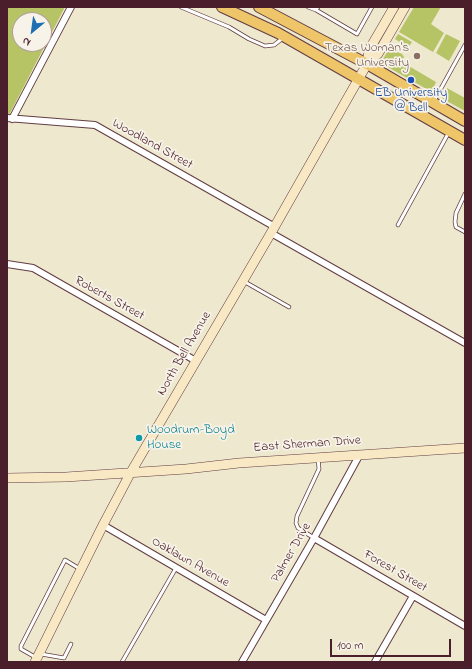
<!DOCTYPE html>
<html>
<head>
<meta charset="utf-8">
<style>
	body { margin:0 }
	#map { position:relative; width:472px; height:669px; overflow:hidden; background:#ede8ce; font-family:"Indie Flower",sans-serif }
	canvas { display:block }
	.frame { position:absolute; inset:0; border:8px solid #4a1f2b; pointer-events:none }
	.north { position:absolute; left:12px; top:12px; width:40px; height:40px; box-sizing:border-box; background:#f7f3e8; border:1px solid #b29e9c; border-radius:50%; rotate:209deg; font-size:11px; font-weight:700; line-height:16px; text-align:center; color:#4a1f2b }
	.north::after { content:''; display:block; margin:auto; width:14px; height:18px; background:#1f6fb2; clip-path:polygon(50% 0,100% 100%,50% 72%,0 100%) }
	.scale { position:absolute; left:330px; top:639px; width:121px; height:18px; box-sizing:border-box; border:2px solid #4a1f2b; border-top:0; padding-left:5px; font-size:12px; line-height:14px; white-space:nowrap; color:#4a1f2b; -webkit-text-stroke:3px #f7f3e8; paint-order:stroke }
</style>
</head>
<body>
<div id="map">
<canvas width="472" height="669"></canvas>
<div class="frame"></div>
<div class="north">N</div>
<div class="scale">100 m</div>
</div>
<script>
const c = document.querySelector('canvas').getContext('2d');
c.lineJoin = 'round';
function paint(path, color) { c.fillStyle = color; c.fill(path, 'evenodd'); }
const shape = rows => new Path2D(rows.map(r => 'M' + r).join(''));
function strokePath(path, color, width, dash) { c.strokeStyle = color; c.lineWidth = width; c.lineCap = dash ? 'butt' : 'round'; c.setLineDash(dash || []); c.stroke(path); }
function write(font, color, halo, rows, align = 'center') {
  c.font = font + ' "Indie Flower",sans-serif'; c.lineWidth = 3.5; c.setLineDash([]); c.textBaseline = 'middle'; c.strokeStyle = halo; c.fillStyle = color; for (const [text, x, y, turn = 0] of rows) {
    c.save(); c.translate(x, y); c.rotate((+turn || 0) * Math.PI / 180); c.textAlign = isNaN(turn) ? turn : align; if (halo) c.strokeText(text, 0, 0); c.fillText(text, 0, 0); c.restore();
  }
}
const green = shape([
	[7,7,65,7,8,117,7,117],
	[20,20,44,20,44,44,20,44],
	[414,7,441,7,431,24,444,33,433,52,399,32],
	[398,34,412,42,410,45,407,47,395,39],
	[446,34,460,41,449,61,436,53],
	[390,47,402,54,404,57,402,62,436,82,433,89,430,91,386,66,383,59],
	[447,88,465,98,465,111,443,99,442,97]
]);
const lane = shape([
	[181,7,229,27,249,39,265,46,274,45,283,38],
	[308,7,316,10],
	[318,7,316,10,357,34,372,7],
	[434,101,465,45],
	[465,194,456,213,455,222,456,227,465,232],
	[398,225,449,132],
	[245,282,289,307],
	[314,538,298,528,296,523,297,516,319,469,318,458],
	[41,654,64,658,71,644],
	[35,657,21,649,21,646,65,560,80,569],
	[122,662,176,568]
]);
const street = shape([
	[7,118,95,125,275,227],
	[12,119,71,7],
	[271,233,465,343],
	[7,264,33,268,196,361],
	[103,525,266,620],
	[314,538,465,626],
	[242,662,314,538,360,454],
	[375,662,413,596]
]);
const secondary = shape([
	[367,64,369,50,394,7],
	[7,478,66,477,186,469,239,463,465,448],
	[35,662,103,525,131,472,271,233,367,64,378,54,405,7]
]);
const primary = shape([
	[222,7,278,33,465,140],
	[259,7,367,64,465,121]
]);
const markers = [
	[417,56,4,"#8d6e63"],
	[411,80,4,"#1a4fb4"],
	[139,438,4,"#0f9aa8"]
];
const educationNames = [
	["Texas Woman's",409,49],
	["University",409,64]
];
const transitNames = [
	["EB University",411,94],
	["@ Bell",411,109]
];
const streetNames = [
	["Woodland Street",152,145,29],
	["Roberts Street",109,299,29],
	["North Bell Avenue",185,354,-60],
	["East Sherman Drive",307,445,-4],
	["Palmer Drive",292,553,-60],
	["Oaklawn Avenue",190,563,30],
	["Forest Street",395,572,30]
];
const cultureNames = [
	["Woodrum-Boyd",147,431],
	["House",147,446]
];
paint(green, '#b7c466');
strokePath(lane, '#623d43', 4.5);
strokePath(street, '#623d43', 8);
strokePath(secondary, '#623d43', 10);
strokePath(primary, '#623d43', 12);
strokePath(lane, '#fff', 3);
strokePath(street, '#fff', 6);
strokePath(secondary, '#f8e8c3', 9);
strokePath(primary, '#eec569', 10);
for (const [x, y, r, color] of markers) { const dot = new Path2D(); dot.arc(x, y, r, 0, 2 * Math.PI); c.fillStyle = color; c.fill(dot); strokePath(dot, '#f7f3e8', 1.5); }
write('13px', '#785e54', '#f7f3e8', educationNames, 'right');
write('13px', '#164399', '#f7f3e8', transitNames);
write('13px', '#4a1f2b', '#f7f3e8', streetNames);
write('13px', '#0d838f', '#f7f3e8', cultureNames, 'left');
</script>
</body>
</html>
